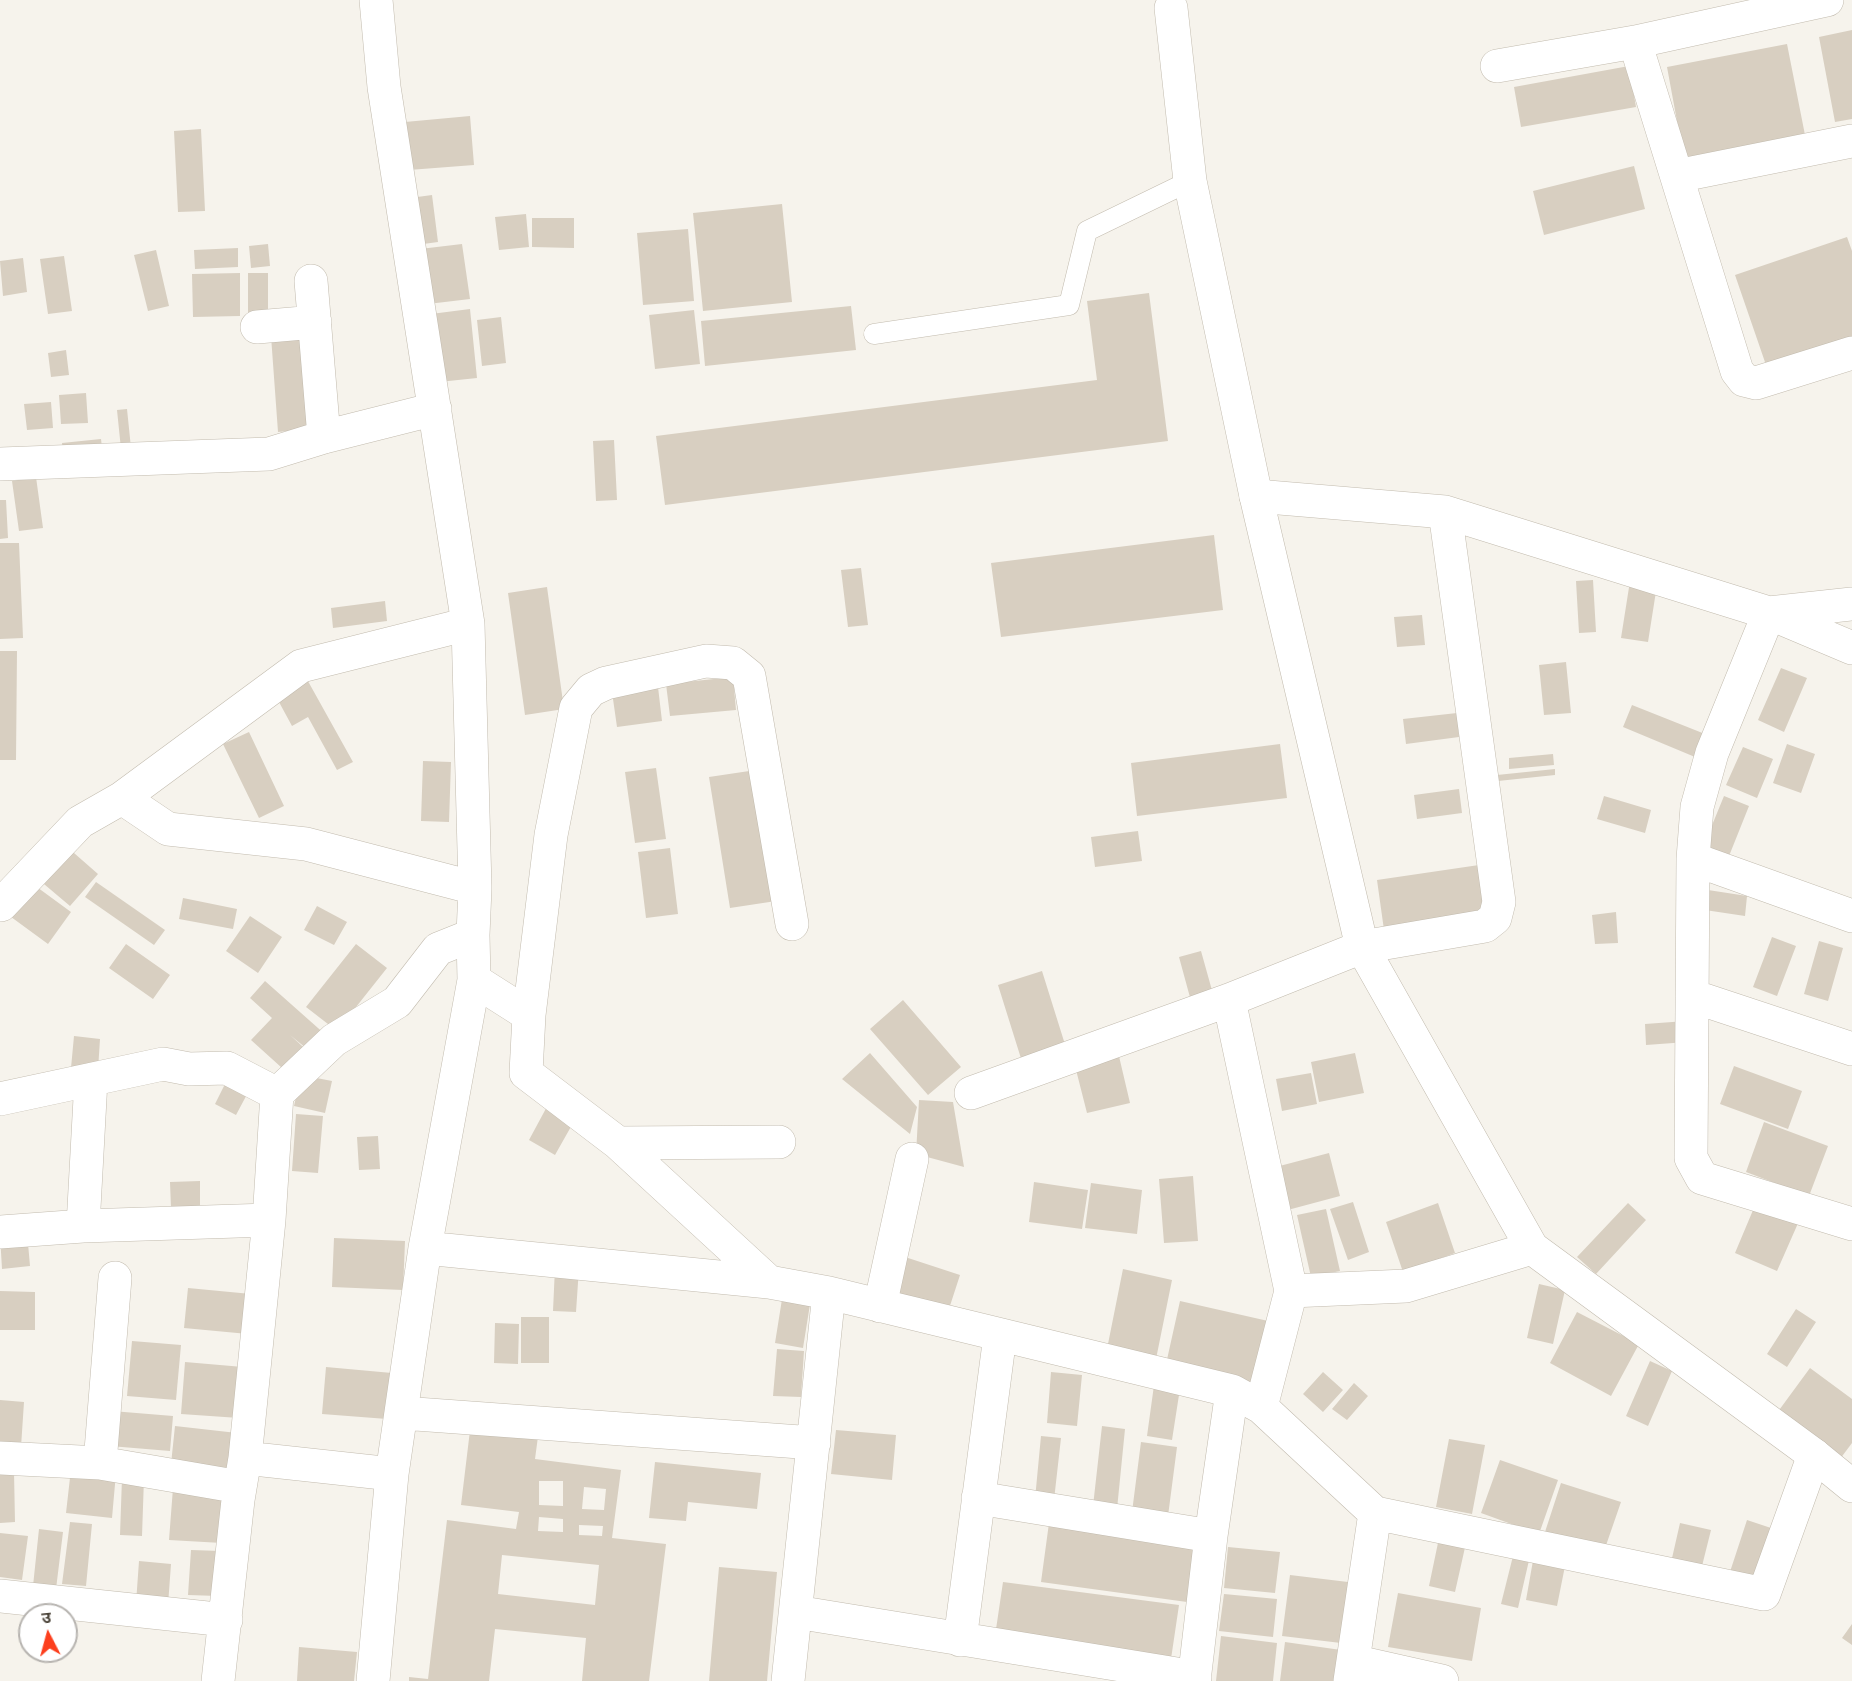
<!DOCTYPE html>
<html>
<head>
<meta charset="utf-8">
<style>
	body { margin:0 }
	#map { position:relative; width:1852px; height:1681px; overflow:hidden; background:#f6f3ec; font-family:"Noto Sans","Noto Sans Devanagari",sans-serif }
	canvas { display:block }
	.north { position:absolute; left:18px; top:1603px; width:60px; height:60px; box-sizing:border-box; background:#fff; border:2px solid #b7b4b0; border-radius:50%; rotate:354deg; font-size:16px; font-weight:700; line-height:24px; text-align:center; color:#4b4439 }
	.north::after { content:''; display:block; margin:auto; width:21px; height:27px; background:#fc3f1d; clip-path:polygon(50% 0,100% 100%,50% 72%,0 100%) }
</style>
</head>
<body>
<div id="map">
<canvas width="1852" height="1681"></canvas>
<div class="north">उ</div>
</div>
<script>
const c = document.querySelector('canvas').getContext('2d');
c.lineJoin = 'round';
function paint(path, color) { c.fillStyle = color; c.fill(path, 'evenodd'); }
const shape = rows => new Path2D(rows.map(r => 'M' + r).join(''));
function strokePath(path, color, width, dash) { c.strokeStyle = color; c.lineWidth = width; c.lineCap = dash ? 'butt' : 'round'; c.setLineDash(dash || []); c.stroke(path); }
const building = shape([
	[1852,30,1852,119,1835,122,1819,37],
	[1787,44,1805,135,1684,159,1667,67],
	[1629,66,1636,107,1521,127,1514,87],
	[470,116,474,165,409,170,405,122],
	[201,129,205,211,178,212,174,131],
	[1634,166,1645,209,1544,235,1533,191],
	[432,195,438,242,416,245,410,198],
	[782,204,792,302,703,311,693,213],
	[526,214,529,247,499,250,495,217],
	[532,218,574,218,574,248,532,247],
	[688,229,694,301,643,305,637,233],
	[1847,237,1852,251,1852,337,1766,365,1735,275],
	[268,244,270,266,251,268,249,246],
	[462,244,470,299,428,304,420,249],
	[238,248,238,267,195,269,194,250],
	[156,250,169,306,148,311,134,255],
	[64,256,72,311,48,314,40,259],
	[23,258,27,292,3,296,0,261],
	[240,273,240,316,193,317,192,274],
	[248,273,268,273,268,317,248,317],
	[1149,293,1168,441,665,505,656,436,1097,380,1087,301],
	[851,306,856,350,705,366,701,321],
	[470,309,477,378,439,382,431,314],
	[694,310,700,364,655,369,649,315],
	[501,317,506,363,482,366,477,320],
	[300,334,307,429,278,432,271,336],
	[66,350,69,375,51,377,48,353],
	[86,393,88,423,61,424,59,395],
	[51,402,53,428,27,430,24,404],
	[127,409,131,448,121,449,117,410],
	[101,439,103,456,64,460,62,443],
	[614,440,617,500,596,501,593,441],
	[36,477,43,528,19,531,12,481],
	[0,500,6,500,8,538,0,539],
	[1214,535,1223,610,1001,637,991,563],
	[0,543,19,543,23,638,0,639],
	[861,568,868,625,848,627,841,570],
	[1593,580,1596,632,1579,633,1576,581],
	[1630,581,1657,585,1648,642,1621,638],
	[547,587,564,709,525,715,508,593],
	[385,601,387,621,333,628,331,608],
	[1422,615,1425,645,1397,647,1394,617],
	[0,651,17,651,16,760,0,760],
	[1566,662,1571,713,1544,715,1539,665],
	[1781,668,1807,678,1784,732,1758,720],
	[304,674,353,762,337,770,308,717,292,726,273,691],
	[733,677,736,710,670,716,666,684],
	[658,687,662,721,617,727,612,692],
	[1632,705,1705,734,1695,757,1623,727],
	[1457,713,1459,737,1406,744,1403,719],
	[249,732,284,806,259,818,223,744],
	[1280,744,1287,798,1137,816,1131,763],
	[1787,744,1815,754,1801,793,1773,783],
	[1743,747,1773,759,1757,798,1726,785],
	[1553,754,1554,765,1509,769,1509,758],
	[423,761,451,762,449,822,421,821],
	[656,768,666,839,635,843,625,772],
	[1555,769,1555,775,1498,781,1497,775],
	[756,770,776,901,730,908,709,777],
	[1459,789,1462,813,1417,819,1414,795],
	[1604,796,1651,810,1645,833,1597,819],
	[1724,796,1749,806,1725,866,1699,857],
	[1138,831,1142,861,1095,867,1091,837],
	[66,846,98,874,70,906,38,879],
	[670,848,678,914,646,918,638,852],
	[1479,865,1487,915,1384,930,1377,880],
	[30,882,71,912,48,944,7,914],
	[96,882,165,930,154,945,85,897],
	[1708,890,1747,896,1745,916,1705,910],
	[183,898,237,909,233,929,179,919],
	[317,906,347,922,334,945,304,930],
	[1616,912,1618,943,1595,944,1592,915],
	[250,916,282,937,258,973,226,951],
	[1772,937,1796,946,1777,996,1753,987],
	[1819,941,1843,948,1828,1001,1804,994],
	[126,944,170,975,153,999,109,968],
	[356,944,387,968,337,1031,306,1007],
	[1201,951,1213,994,1191,1001,1179,957],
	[1042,971,1068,1054,1024,1068,998,985],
	[265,981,327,1036,312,1053,290,1035,312,1055,292,1077,251,1040,272,1018,250,998],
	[903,1000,961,1067,928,1095,870,1029],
	[1686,1021,1687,1042,1646,1045,1645,1024],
	[74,1036,100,1039,98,1070,71,1068],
	[1118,1052,1130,1103,1087,1113,1074,1062],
	[870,1053,917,1107,910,1134,842,1079],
	[1355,1053,1364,1093,1319,1102,1311,1062],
	[1734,1066,1802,1091,1788,1129,1720,1104],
	[1311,1073,1317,1104,1282,1111,1276,1079],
	[230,1074,252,1085,236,1115,215,1104],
	[301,1075,332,1081,325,1113,294,1106],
	[919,1100,953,1102,964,1167,916,1154],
	[550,1101,577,1116,555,1155,529,1140],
	[296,1114,323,1116,318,1173,292,1171],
	[1764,1122,1828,1146,1809,1196,1746,1172],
	[378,1136,380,1169,359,1170,357,1137],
	[1329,1153,1340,1196,1284,1211,1272,1168],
	[1193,1176,1198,1241,1164,1243,1159,1179],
	[200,1181,200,1207,171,1208,170,1182],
	[1034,1182,1088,1190,1082,1229,1029,1222],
	[1091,1183,1142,1190,1137,1234,1085,1228],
	[1353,1202,1369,1252,1348,1260,1330,1209],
	[1438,1203,1455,1253,1403,1272,1386,1222],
	[1628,1203,1646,1220,1596,1274,1577,1257],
	[1756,1203,1799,1221,1777,1271,1735,1253],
	[1326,1209,1340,1271,1311,1277,1297,1215],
	[27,1232,30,1266,2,1269,0,1235],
	[334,1238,405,1241,403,1290,332,1287],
	[902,1256,960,1275,947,1315,889,1296],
	[555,1267,579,1268,576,1312,553,1311],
	[1123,1269,1172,1280,1156,1359,1107,1349],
	[1539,1284,1565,1290,1553,1344,1527,1338],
	[188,1288,251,1294,248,1334,184,1328],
	[0,1291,35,1292,35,1330,0,1330],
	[783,1293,811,1298,803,1348,775,1343],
	[1180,1301,1277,1323,1262,1386,1166,1364],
	[1796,1309,1816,1322,1787,1367,1767,1354],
	[1577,1312,1639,1344,1611,1396,1550,1363],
	[521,1317,549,1317,549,1363,521,1363],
	[495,1323,519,1324,518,1364,494,1363],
	[132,1341,181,1345,176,1400,127,1396],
	[777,1349,804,1351,801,1397,773,1396],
	[1650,1361,1672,1371,1648,1426,1626,1416],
	[185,1362,243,1367,239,1418,181,1414],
	[326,1367,392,1373,387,1419,322,1414],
	[1810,1368,1852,1399,1852,1443,1837,1463,1774,1417],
	[1051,1372,1082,1375,1077,1426,1047,1423],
	[1323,1372,1343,1390,1323,1412,1303,1394],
	[1155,1378,1181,1382,1172,1440,1147,1436],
	[1354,1383,1368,1396,1347,1420,1332,1409],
	[0,1400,24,1402,21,1447,0,1446],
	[112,1411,173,1416,170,1451,110,1446],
	[471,1422,539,1429,535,1459,621,1470,612,1538,666,1544,649,1681,582,1681,586,1638,495,1629,489,1681,409,1681,409,1677,428,1679,447,1520,516,1529,519,1512,461,1505],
	[539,1481,563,1481,563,1506,539,1505],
	[584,1487,606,1489,604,1510,582,1509],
	[539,1517,563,1519,563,1532,538,1531],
	[579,1525,603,1526,602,1536,579,1535],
	[502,1555,599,1565,595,1605,498,1594],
	[175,1426,237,1433,233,1471,171,1464],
	[1102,1426,1125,1429,1117,1509,1093,1506],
	[836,1430,896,1435,892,1480,831,1474],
	[1041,1436,1061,1438,1054,1500,1035,1499],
	[1449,1439,1485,1445,1472,1514,1436,1507],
	[1141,1442,1177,1447,1168,1516,1132,1512],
	[1500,1460,1558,1480,1539,1534,1481,1513],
	[655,1462,761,1473,757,1509,688,1502,686,1521,649,1518],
	[71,1469,116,1473,112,1518,66,1513],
	[0,1472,14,1472,15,1522,0,1523],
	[122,1478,144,1478,142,1536,120,1535],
	[1561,1483,1621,1502,1603,1554,1544,1535],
	[173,1488,225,1492,222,1543,169,1540],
	[1747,1520,1780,1531,1760,1591,1727,1581],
	[70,1522,92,1524,86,1586,62,1584],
	[1049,1523,1195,1543,1187,1602,1041,1582],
	[1680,1523,1711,1530,1700,1574,1670,1567],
	[39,1529,63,1532,56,1589,33,1586],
	[0,1533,28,1536,22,1580,0,1577],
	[1439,1538,1466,1543,1455,1592,1429,1586],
	[1228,1547,1280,1552,1275,1593,1224,1588],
	[191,1550,221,1551,218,1596,188,1595],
	[1514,1552,1530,1556,1518,1608,1501,1604],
	[1534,1555,1566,1561,1557,1606,1526,1600],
	[139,1561,171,1564,168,1605,136,1603],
	[719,1567,777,1572,767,1681,709,1681],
	[1290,1575,1348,1582,1341,1643,1282,1636],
	[1003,1582,1179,1605,1171,1659,995,1636],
	[1398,1593,1481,1608,1472,1661,1388,1647],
	[1224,1594,1277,1599,1273,1637,1219,1631],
	[1852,1624,1852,1645,1842,1638],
	[1221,1636,1277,1643,1273,1681,1216,1681],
	[1285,1642,1341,1650,1336,1681,1280,1681],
	[299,1647,357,1652,354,1681,297,1681]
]);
const service = shape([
	[874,334,1069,305,1087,231,1190,181]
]);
const minor = shape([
	[1635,42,1737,371,1744,380,1756,383,1852,353],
	[1497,66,1635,42,1827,0],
	[1677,176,1852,141],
	[311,281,324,437],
	[257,327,315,322],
	[0,464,269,454,324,437,435,409],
	[1256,496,1445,512,1769,613,1852,648],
	[1852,604,1769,613,1712,753,1697,807,1693,859,1691,1158,1702,1178,1852,1224],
	[122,798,168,829,306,844,475,888],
	[1693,859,1852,916],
	[1,905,80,822,122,798,301,666,468,624],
	[474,980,529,1015,526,1073,618,1143,769,1282],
	[1692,996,1852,1049],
	[1229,1000,1291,1291,1261,1407],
	[529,1015,551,835,576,708,591,690,606,683,706,661,733,663,749,676,792,924],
	[971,1093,1229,1000,1362,947,1485,926,1495,918,1499,902,1445,512],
	[0,1099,163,1064,189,1069,227,1068,277,1094],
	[618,1143,779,1142],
	[83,1226,91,1080],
	[0,1232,83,1226,269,1220],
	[425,1248,769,1282,829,1293,1232,1391,1261,1407,1375,1513,1764,1594,1814,1455],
	[1291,1291,1406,1286,1532,1248],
	[880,1306,912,1159],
	[402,1413,814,1443],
	[0,1458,100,1463,240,1487],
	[245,1458,392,1474],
	[100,1463,115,1278],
	[978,1498,1211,1536],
	[0,1596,226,1620],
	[796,1612,1195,1677],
	[960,1640,1000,1336],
	[1353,1661,1442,1681],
	[218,1681,238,1500,245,1458,269,1220,277,1094,334,1040,397,1002,438,949,473,935],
	[373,1681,392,1474,425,1248,474,980,473,935,475,888,468,624,384,87,376,0],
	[788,1681,829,1293],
	[1194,1681,1211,1536,1232,1391],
	[1350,1681,1375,1513]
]);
const tertiary = shape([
	[1171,8,1190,181,1256,496,1362,947,1532,1248,1814,1455,1852,1486]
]);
paint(building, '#d8cfc1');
strokePath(service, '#c2bbae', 21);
strokePath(minor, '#c2bbae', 34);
strokePath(tertiary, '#c2bbae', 34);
strokePath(service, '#fff', 20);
strokePath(minor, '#fff', 33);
strokePath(tertiary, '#fff', 33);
</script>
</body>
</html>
